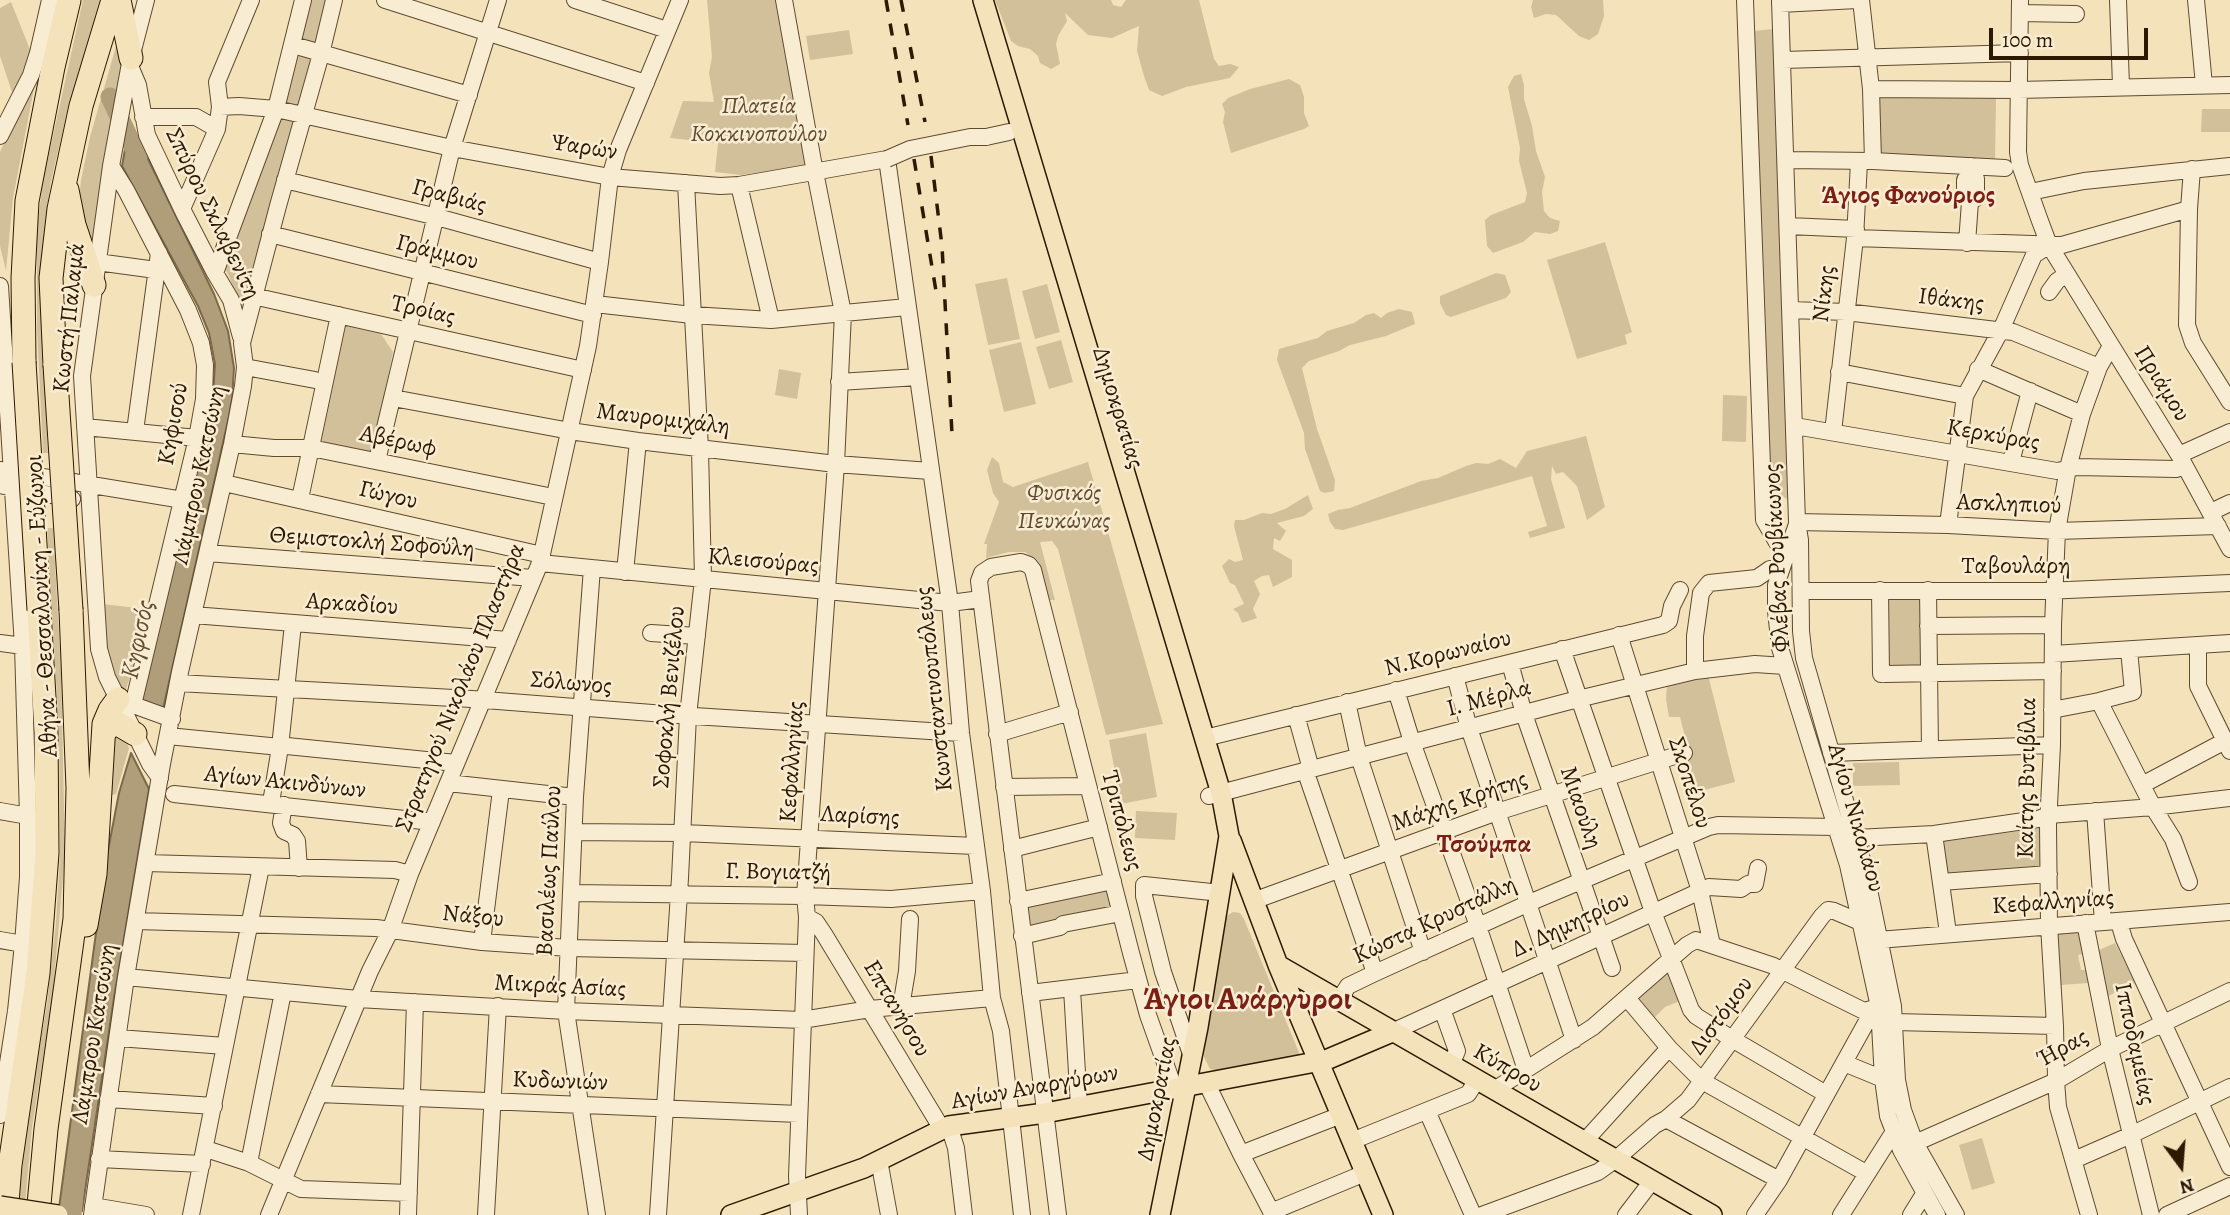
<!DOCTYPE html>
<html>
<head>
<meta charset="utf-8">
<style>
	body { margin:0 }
	#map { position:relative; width:2230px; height:1215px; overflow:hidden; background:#f4e2ba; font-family:Alegreya,serif }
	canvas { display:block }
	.north { position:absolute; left:2146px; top:1131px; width:70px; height:70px; -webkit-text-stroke:5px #f8ecd2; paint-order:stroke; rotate:164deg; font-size:19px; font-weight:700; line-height:28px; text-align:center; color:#2d1901 }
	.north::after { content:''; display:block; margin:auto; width:24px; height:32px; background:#2d1901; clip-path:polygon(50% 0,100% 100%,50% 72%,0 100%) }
	.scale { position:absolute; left:1989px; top:28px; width:159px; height:32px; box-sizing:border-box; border:4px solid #2d1901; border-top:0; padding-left:9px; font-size:21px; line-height:24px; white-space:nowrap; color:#2d1901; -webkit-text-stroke:5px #f8ecd2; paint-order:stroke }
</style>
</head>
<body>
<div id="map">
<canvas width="2230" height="1215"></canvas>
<div class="north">N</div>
<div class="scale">100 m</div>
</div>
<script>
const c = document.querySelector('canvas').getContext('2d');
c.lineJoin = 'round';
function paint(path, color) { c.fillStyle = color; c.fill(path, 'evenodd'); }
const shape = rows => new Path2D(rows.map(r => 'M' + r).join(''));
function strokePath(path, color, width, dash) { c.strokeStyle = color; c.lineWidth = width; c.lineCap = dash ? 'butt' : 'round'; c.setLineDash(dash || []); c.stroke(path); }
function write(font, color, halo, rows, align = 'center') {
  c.font = font + ' Alegreya,serif'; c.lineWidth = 5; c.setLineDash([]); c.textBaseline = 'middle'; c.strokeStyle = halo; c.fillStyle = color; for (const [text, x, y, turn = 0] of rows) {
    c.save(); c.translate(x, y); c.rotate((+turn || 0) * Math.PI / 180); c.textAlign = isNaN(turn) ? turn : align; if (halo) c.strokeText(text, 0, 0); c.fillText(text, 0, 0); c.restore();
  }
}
const green = shape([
	[83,0,100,0,69,105,51,181,44,231,42,328,48,453,43,453,37,329,37,229,43,181],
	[312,0,330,0,242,306,226,270,267,156],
	[707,0,784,0,813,165,741,175,715,172,718,143,670,138,683,101,714,102,709,73,712,57],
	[995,0,1111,0,1113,5,1121,7,1126,0,1199,0,1214,59,1219,66,1230,64,1239,67,1230,78,1186,87,1162,96,1149,90,1144,76,1137,51,1139,26,1112,38,1088,35,1065,13,1067,21,1058,36,1056,44,1060,64,1051,69,1040,63,1038,56,1030,49,1018,46,1011,41],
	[1533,0,1603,0,1604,16,1598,34,1589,40,1579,36,1556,15,1546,14,1534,18,1531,7],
	[11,2,31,52,13,95,0,56,0,8],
	[1773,29,1792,502,1777,493,1765,503,1754,31],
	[849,30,853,54,810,60,806,36],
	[119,36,126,56,94,245,86,242,78,210,81,180,90,137],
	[37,73,13,198,6,271,0,246,0,152],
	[1521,74,1524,85,1524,99,1532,126,1536,151,1545,177,1542,192,1544,211,1550,218,1560,221,1558,231,1550,234,1535,232,1523,242,1493,253,1487,246,1485,220,1491,215,1525,202,1527,193,1519,161,1520,148,1508,87,1514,76],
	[1289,79,1300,85,1304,97,1304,113,1309,126,1304,129,1231,153,1223,122,1225,112,1222,104,1228,98,1250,89],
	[1877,96,1996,97,1995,164,1880,158],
	[2202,109,2230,109,2230,132,2201,132],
	[1605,242,1632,332,1625,335,1627,344,1577,359,1547,260],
	[1496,273,1505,275,1511,292,1506,298,1451,317,1446,315,1440,303,1440,296],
	[1007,278,1020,339,988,345,975,284],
	[1047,284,1060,332,1035,339,1022,291],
	[1399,309,1412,312,1415,324,1386,336,1350,345,1339,351,1309,361,1302,368,1317,429,1335,480,1334,491,1325,493,1320,491,1305,449,1304,433,1277,360,1279,349,1318,338,1327,331,1354,323,1366,315,1374,313,1381,318,1387,313],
	[342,325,381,334,393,352,372,455,316,443],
	[1061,340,1073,382,1049,389,1036,347],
	[1021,342,1036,404,1004,412,989,350],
	[779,369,801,373,797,399,775,395],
	[1723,395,1747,396,1746,442,1722,441],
	[1586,436,1605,507,1587,520,1577,486,1563,472,1556,474,1552,466,1551,479,1565,528,1530,538,1528,532,1547,526,1532,476,1343,530,1335,529,1330,522,1328,514,1338,510,1350,508,1421,481,1438,478,1466,466,1476,463,1488,464,1500,459,1516,468,1527,451],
	[992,457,999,463,1003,482,1013,487,1088,462,1163,724,1106,735,1058,549,1052,541,1040,542,1055,600,1048,600,1033,559,1025,552,1009,552,986,558,987,544,984,544,999,502,993,493,987,470],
	[1308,495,1313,509,1304,516,1277,523,1286,531,1280,541,1274,538,1273,549,1292,560,1292,577,1273,587,1269,575,1262,576,1254,581,1260,594,1253,609,1257,618,1242,623,1238,613,1233,609,1244,604,1235,585,1230,583,1222,566,1229,559,1235,562,1243,560,1234,526,1235,520,1244,520,1262,513,1271,514,1285,509],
	[47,528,53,528,61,669,65,854,52,1004,32,1127,24,1215,18,1215,26,1126,47,1004,56,922,60,855,59,730],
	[1885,596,1921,596,1921,668,1886,668],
	[102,604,146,609,135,662,125,692,120,691,106,658],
	[1708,675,1735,782,1696,792,1685,749,1688,748,1680,717,1669,717,1666,699,1667,683],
	[114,733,124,736,129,748,116,794,105,797],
	[1146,733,1157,797,1121,804,1109,740],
	[1899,762,1900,785,1853,786,1853,763],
	[1136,811,1177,813,1175,840,1135,838],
	[2041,828,2041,868,1945,877,1940,842],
	[1106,885,1113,911,1028,931,1024,905],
	[1233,912,1240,913,1244,919,1300,1055,1218,1071,1210,1069,1204,1057,1203,1052,1225,917],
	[2078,931,2083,954,2078,955,2081,970,2086,970,2089,983,2061,985,2058,932],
	[2115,943,2135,983,2108,996,2099,950],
	[1670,968,1682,1000,1665,1007,1653,1019,1635,998],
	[1982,1138,1995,1183,1972,1190,1959,1145]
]);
const water = shape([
	[130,122,214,294,228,331,234,368,232,399,229,416,163,709,139,704,207,425,213,395,215,364,209,333,198,306,122,166,130,122],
	[131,753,149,789,114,998,82,1211,59,1208,105,866,119,793,131,753]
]);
const river = shape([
	[110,97,138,157],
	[72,1215,75,1184]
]);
const minor = shape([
	[146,0,131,58,111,166,82,376,99,649,107,677,150,764,160,778],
	[385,0,646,83],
	[575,0,667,30],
	[784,0,814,167,843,313,836,464,805,896,807,917,797,1176,799,1215],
	[1745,0,1764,520,1785,556],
	[1780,0,1797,522,1800,540,1801,631,1804,658,1865,870,1893,1006,1897,1080,1903,1110,1915,1143,1956,1215],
	[1861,0,1871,89,1873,161],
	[2020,0,2018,152,2020,165,2040,221,2049,245,2179,455,2230,549],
	[2118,0,2121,86],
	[2196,0,2204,85],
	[1780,4,1857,0],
	[2020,13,2076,14],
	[293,45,469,95],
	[1783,60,2020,53],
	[130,66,138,85,147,135,184,213,215,273,231,300,241,337],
	[1871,89,2018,90,2230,85],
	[220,107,239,106,276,109,452,148,610,177,720,186,739,185,887,159,950,603,961,733,982,891,992,998,1001,1031,1022,1215],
	[143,117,196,117,217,129],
	[0,136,31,75,38,53,50,0],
	[986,137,1009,132],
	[1787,160,1873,161,2005,168],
	[111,166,126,190,188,310,201,343,205,365,204,399,197,438,133,705],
	[2192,169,2189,209,2187,325,2193,343,2230,402],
	[1971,175,1976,179,1976,198,1970,202,1965,197,1965,180,1971,175,1971,166],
	[285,180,437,217,600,262],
	[739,185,771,320],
	[2030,192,2084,181,2230,166],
	[182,209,217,129,220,107,217,82,251,0],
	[1789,226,1856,229],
	[270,234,593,315],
	[1855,238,2062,245,2189,209],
	[1967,243,1970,202],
	[97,262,156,270],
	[215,273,276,109,303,0],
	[0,286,23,646,28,816,28,877,23,944,16,1011,0,1115],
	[2049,292,2057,281,2067,274],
	[253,296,583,370],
	[595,304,692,315,771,320,907,307],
	[1791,310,1846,312,2013,332,2099,367],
	[245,367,315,380],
	[1978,369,2082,414],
	[1839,372,1965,396],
	[839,382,918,377],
	[393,398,570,431,638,441,836,464,930,471],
	[1795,426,2057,471,2077,467,2176,469,2184,466],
	[85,427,197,438],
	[135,431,159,253],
	[1833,432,1855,238,1859,162],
	[232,444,274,448,311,448,553,497],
	[2179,455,2230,432],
	[377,461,452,148,498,0],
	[2011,462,2030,391],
	[0,470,183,500],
	[224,483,542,555],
	[0,485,72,499],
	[300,499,339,315],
	[2211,512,2230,503],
	[1797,522,1948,525,2057,531,2218,526],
	[1797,524,1776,585,1776,611,1780,648,1848,865,1879,1007,1883,1079,1888,1116,1901,1150,1937,1215],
	[1948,525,1965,396,2001,330,2034,255,2049,245],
	[207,553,533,578],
	[540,563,950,603,981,599],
	[592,568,575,797,566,1011,597,1215],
	[625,572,638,441],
	[1880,590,1881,674],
	[1928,590,1930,749],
	[1801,591,2045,591,2230,583],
	[193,615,508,640],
	[1928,626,2053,625],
	[651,633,697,636],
	[1619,635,1700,891,1712,945],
	[0,643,23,646],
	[2198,645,2198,686,2230,751],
	[1562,649,1653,912,1691,1010,1696,1016,1732,1039,1826,1094],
	[2053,654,2230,643],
	[1510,663,1524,714,1612,968],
	[1695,671,1695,636,1701,593,1709,583,1757,578,1770,569,1781,570],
	[1885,674,2053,671],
	[1455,676,1469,728,1574,1040],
	[178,683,472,699,678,715,961,733],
	[1396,690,1412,742,1478,926,1526,1070],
	[2099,701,2153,807,2173,839,2189,882],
	[125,702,172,719],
	[1347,702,1359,757,1423,952],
	[2052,710,2099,701,2133,692,2129,650],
	[1296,715,1311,769],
	[997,734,1070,712],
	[168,736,280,747,287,746,456,763],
	[1205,738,1663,625,1669,621,1672,606,1680,590],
	[1831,753,2052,745],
	[1305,770,1375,973],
	[448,783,575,797],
	[2142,785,2225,741],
	[1004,787,1088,786],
	[174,794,432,822],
	[1209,796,1578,699,1695,671,1755,664,1785,666],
	[271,803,280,747,293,624],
	[284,805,281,823,284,831,293,835,297,841,299,868],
	[0,811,28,816],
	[2095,811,2103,922],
	[575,832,683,833,975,846],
	[1934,834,1948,933],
	[1856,838,1934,834,2038,819,2049,815,2153,807,2230,798],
	[1012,849,1099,827],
	[146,863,395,870,410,874],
	[1941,882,2049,874],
	[572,893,805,896,891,899,982,891],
	[1018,901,1113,881],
	[1253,901,1497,812,1684,753],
	[807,917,816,922,824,934,942,1129],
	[136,921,376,928,482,942,569,948,805,953],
	[2119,922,2124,939,2230,1167],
	[2085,923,2110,1049,2151,1215],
	[1022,936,1060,927,1063,924,1121,913],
	[0,940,23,944],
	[1878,940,2230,912],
	[482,942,501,790],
	[1783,971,1864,1011,1879,1007],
	[126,977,358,999,566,1011,802,1020,870,1009,992,998],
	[1072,989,1079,1106],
	[1030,993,1138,980],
	[1627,998,1669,1048,1702,1081,1866,1173],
	[1339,1000,1348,986,1375,973,1529,903,1709,827,1718,825,1836,827],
	[901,1007,907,971,910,919],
	[1442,1009,1457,1051,1451,1065],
	[1895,1022,2055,1026],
	[1392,1032,1709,887,1741,889,1748,884,1755,884,1758,868],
	[118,1038,225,1046],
	[1192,1057,1163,972,1144,896,1144,885,1221,893],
	[1844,1063,1883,1079],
	[1206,1082,1241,1154,1273,1215],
	[1494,1090,1593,1027,1687,945,1696,940,1774,966],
	[319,1094,799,1114],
	[108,1099,214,1106],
	[1427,1111,1473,1215],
	[1666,1119,1779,1180],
	[949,1126,956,1148,964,1215],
	[1352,1141,1468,1094,1477,1080],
	[1584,1142,1669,1048],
	[1915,1143,2056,1081,2110,1049,2230,991],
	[206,1149,249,1163,301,1189,409,1193],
	[1241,1154,1341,1115],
	[99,1159,202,1164],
	[879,1160,889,1215],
	[2074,1160,2131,1135,2230,1087],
	[249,1163,283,992],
	[93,1206,146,1215],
	[1271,1212,1365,1173],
	[92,1215,126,977,162,764,180,672,232,444,243,386,245,367,242,343,278,206,321,54,334,0],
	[191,1215,261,867],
	[269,1215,370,971,390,931,410,874,540,563,588,346,600,262,610,177,618,150,680,0],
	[408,1215,415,1002],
	[486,1215,498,1006],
	[658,1215,680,878,688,716,703,579,700,449,686,183],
	[1058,1215,980,589,979,581,982,573,991,567,1021,562,1029,565,1033,570,1131,953,1148,1015,1174,1088],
	[1482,1215,1598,1172,1615,1160,1655,1125,1666,1119,1688,1100,1822,916,1828,910,1834,911,1860,922],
	[1626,1215,1652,1181],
	[1755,1215,1779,1180,1867,1021,1879,1007],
	[1841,1215,1893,1133],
	[1911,1215,1924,1194],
	[2089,1215,2058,1107,2056,1081,2055,1026,2049,925,2048,825,2052,745,2053,625,2057,531,2068,468,2082,414,2099,367,2111,346],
	[2167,1215,2230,1186]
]);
const major = shape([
	[983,0,1221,793,1229,836,1198,1027,1160,1215],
	[1231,840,1278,965,1383,1215],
	[1278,965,1712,1215],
	[731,1215,864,1168,949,1126,1045,1113,1326,1060,1392,1032]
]);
const highway = shape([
	[119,0,131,58],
	[67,190,74,225,94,285],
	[24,362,23,278,27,201,53,67,69,0],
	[55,365,51,278,59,209,81,106,113,0],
	[104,733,108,727,118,724,135,734],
	[86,925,95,874,104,724,110,710,118,699],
	[6,1215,10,1165,38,973,47,853,46,732,39,610],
	[38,1215,46,1129,75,919,78,788,71,610]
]);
const rail = shape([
	[886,0,908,125],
	[901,0,925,122],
	[931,156,942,246,952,434],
	[914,159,936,291]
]);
const minorBridge = shape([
	[887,159,910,149,970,137,986,137]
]);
const majorBridge = shape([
	[0,1206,58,1215]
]);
const highwayBridge = shape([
	[24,362,39,610],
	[55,365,71,610]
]);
const parkNames = [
	["Πλατεία",759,107],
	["Κοκκινοπούλου",759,135],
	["Φυσικός",1064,494],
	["Πευκώνας",1064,522]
];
const streetNames = [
	["Ψαρών",584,148,9],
	["Γραβιάς",449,197,15],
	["Σπύρου Σκλαβενίτη",212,214,64],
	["Γράμμου",437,253,14],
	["Νίκης",1825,294,-83],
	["Ιθάκης",1951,301,7],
	["Τροίας",423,311,13],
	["Κωστή Παλαμά",70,318,-84],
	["Πριάμου",2161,384,58],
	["Δημοκρατίας",1117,408,73],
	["Μαυρομιχάλη",663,420,7],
	["Κηφισού",174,424,-80],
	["Κερκύρας",1993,436,10],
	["Αβέρωφ",398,442,12],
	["Λάμπρου Κατσώνη",200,475,-78],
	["Γώγου",388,496,13],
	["Ασκληπιού",2009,505,2],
	["Θεμιστοκλή Σοφούλη",372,543,4],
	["Φλέβας Ρουβίκωνος",1778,558,-93],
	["Κλεισούρας",763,562,5],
	["Ταβουλάρη",2016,567],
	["Αρκαδίου",352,605,4],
	["Αθήνα - Θεσσαλονίκη - Εύζωνοι",43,606,-93],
	["Ν.Κορωναίου",1448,654,-14],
	["Σόλωνος",571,684,5],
	["Στρατηγού Νικολάου Πλαστήρα",461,688,-68],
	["Κωνσταντινουπόλεως",935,689,-96],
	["Σοφοκλή Βενιζέλου",670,697,-85],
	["Ι. Μέρλα",1489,699,-15],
	["Κεφαλληνίας",793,762,-86],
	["Καίτης Βυτιβίλια",2028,778,-89],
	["Αγίων Ακινδύνων",285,783,6],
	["Σκοπέλου",1689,783,72],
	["Μάχης Κρήτης",1460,802,-19],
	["Μιαούλη",1580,808,71],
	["Λαρίσης",860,817,3],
	["Αγίου Νικολάου",1855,818,74],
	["Τριπόλεως",1121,821,75],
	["Βασιλέως Παύλου",550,871,-87],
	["Γ. Βογιατζή",778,873,1],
	["Κεφαλληνίας",2053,903,-4],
	["Νάξου",473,917,6],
	["Κώστα Κρυστάλλη",1435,921,-25],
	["Δ. Δημητρίου",1571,925,-25],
	["Μικράς Ασίας",560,987,3],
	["Επτανήσου",896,1009,59],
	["Διστόμου",1722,1016,-54],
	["Λάμπρου Κατσώνη",95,1034,-81],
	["Ιπποδαμείας",2134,1044,78],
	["Ήρας",2063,1049,-29],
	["Κύπρου",1507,1069,30],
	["Κυδωνιών",560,1082,2],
	["Αγίων Αναργύρων",1035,1088,-10],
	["Δημοκρατίας",1158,1099,-79]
];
const neighbourhoodNames = [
	["Άγιος Φανούριος",1908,197],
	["Τσούμπα",1484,846]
];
const waterNames = [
	["Κηφισός",139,640,-78]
];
const districtNames = [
	["Άγιοι Ανάργυροι",1247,1001]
];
paint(green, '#d2c09b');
paint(water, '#b09e7b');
strokePath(water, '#7c694a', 2);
strokePath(river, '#b09e7b', 19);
strokePath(minor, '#5f4b2f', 18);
strokePath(major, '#2d1901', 22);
strokePath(highway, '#2d1901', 25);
strokePath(minor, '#f8ecd2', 16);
strokePath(major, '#f4e2ba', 19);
strokePath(highway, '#f4e2ba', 23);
strokePath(rail, '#2d1901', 3.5, [12, 12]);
strokePath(minorBridge, '#5f4b2f', 18, []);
strokePath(majorBridge, '#2d1901', 22, []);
strokePath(highwayBridge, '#2d1901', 25, []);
strokePath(minorBridge, '#f8ecd2', 16);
strokePath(majorBridge, '#f4e2ba', 19);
strokePath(highwayBridge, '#f4e2ba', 23);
write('italic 24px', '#5f4b2f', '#f8ecd2', parkNames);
write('24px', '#2d1901', '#f8ecd2', streetNames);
write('bold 26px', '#7a1f14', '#f8ecd2', neighbourhoodNames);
write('italic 26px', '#614e32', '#f8ecd2', waterNames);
write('bold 32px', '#7a1f14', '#f8ecd2', districtNames);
</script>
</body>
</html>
